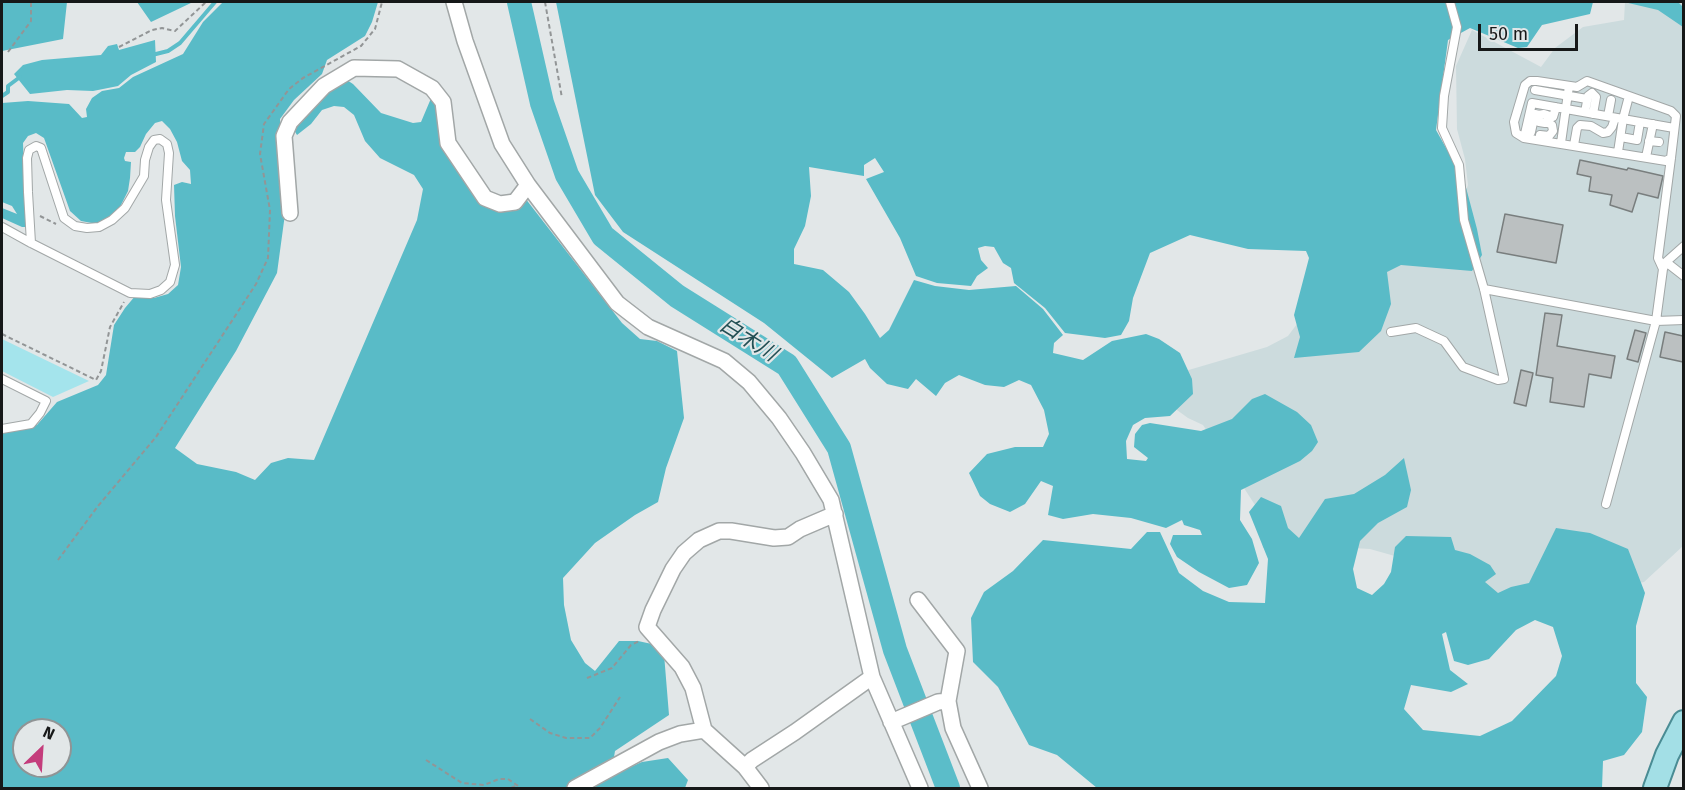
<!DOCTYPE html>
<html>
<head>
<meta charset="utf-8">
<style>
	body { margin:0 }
	#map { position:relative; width:1685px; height:790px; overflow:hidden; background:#e2e7e8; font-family:"Fira Sans",sans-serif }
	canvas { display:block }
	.frame { position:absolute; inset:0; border:3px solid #161818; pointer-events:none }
	.north { position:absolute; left:12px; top:718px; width:60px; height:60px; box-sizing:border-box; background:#e2e7e8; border:2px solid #909495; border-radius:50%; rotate:25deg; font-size:16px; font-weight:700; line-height:24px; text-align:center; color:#161818 }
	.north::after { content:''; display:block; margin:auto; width:21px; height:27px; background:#c43d7c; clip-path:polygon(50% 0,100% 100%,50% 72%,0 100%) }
	.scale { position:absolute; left:1478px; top:24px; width:100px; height:27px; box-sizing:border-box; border:3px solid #161818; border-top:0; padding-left:8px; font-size:18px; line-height:21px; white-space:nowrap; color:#161818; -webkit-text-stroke:4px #e2e7e8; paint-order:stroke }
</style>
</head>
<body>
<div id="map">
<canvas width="1685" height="790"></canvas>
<div class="frame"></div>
<div class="north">N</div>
<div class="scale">50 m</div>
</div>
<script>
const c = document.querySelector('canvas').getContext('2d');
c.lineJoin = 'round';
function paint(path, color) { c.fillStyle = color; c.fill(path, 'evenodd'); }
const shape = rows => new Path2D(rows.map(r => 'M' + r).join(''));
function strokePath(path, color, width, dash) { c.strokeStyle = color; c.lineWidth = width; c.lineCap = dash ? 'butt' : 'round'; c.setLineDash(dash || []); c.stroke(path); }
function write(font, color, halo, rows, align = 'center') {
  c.font = font + ' "Fira Sans","Noto Sans JP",sans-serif'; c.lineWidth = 4.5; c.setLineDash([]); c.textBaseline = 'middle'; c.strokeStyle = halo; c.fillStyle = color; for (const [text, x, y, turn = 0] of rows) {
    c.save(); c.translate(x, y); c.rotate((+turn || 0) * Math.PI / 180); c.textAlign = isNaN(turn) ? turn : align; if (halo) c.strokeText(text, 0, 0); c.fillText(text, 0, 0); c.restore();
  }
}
const built = shape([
	[1625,2,1683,2,1683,546,1644,582,1561,602,1502,603,1455,573,1370,549,1320,546,1263,548,1255,505,1203,425,1188,418,1141,384,1267,347,1288,336,1303,316,1314,268,1446,247,1468,185,1465,159,1457,129,1456,66,1472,30,1541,67,1555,48,1583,27,1624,20]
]);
const green = shape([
	[2,339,89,381,53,397,2,371]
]);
const forest = shape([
	[2,2,67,2,63,39,2,51],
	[137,2,193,2,151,22],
	[223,2,378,2,372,22,365,36,327,60,322,74,294,100,280,119,285,214,277,273,236,351,175,448,197,464,236,472,255,480,271,463,288,458,314,460,417,220,423,189,414,175,380,158,365,141,354,115,344,107,334,106,322,110,311,124,297,135,291,125,336,73,353,84,381,113,413,123,421,122,432,96,441,106,442,135,484,202,525,198,622,323,640,339,657,341,677,351,684,418,666,468,658,502,635,515,595,543,563,578,564,605,571,640,585,663,595,671,619,641,638,641,661,646,664,654,669,715,615,751,613,763,569,788,2,788,2,433,37,425,57,402,98,385,106,375,114,325,125,308,136,295,154,298,168,294,178,285,181,267,175,216,174,185,182,182,191,184,190,170,182,161,177,142,170,129,162,121,155,123,146,134,140,147,135,152,126,152,124,158,125,161,131,162,130,178,128,191,120,207,108,218,97,224,81,221,70,211,44,138,36,133,28,136,23,143,26,227,22,227,2,218,2,208,17,214,12,206,2,202,2,103,28,101,69,104,82,118,87,117,86,109,92,98,102,91,119,88,133,77,183,54,203,22],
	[24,730,60,730,60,766,24,766],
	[556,2,1593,2,1590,14,1542,25,1527,47,1518,48,1470,28,1448,40,1436,130,1464,180,1477,229,1482,255,1472,271,1401,265,1387,272,1391,304,1381,331,1359,352,1294,358,1300,337,1294,315,1309,258,1306,251,1248,249,1190,235,1150,253,1133,298,1129,321,1121,335,1105,338,1065,333,1045,308,1014,283,1011,268,1003,263,994,247,985,246,978,248,981,260,988,268,977,276,971,286,937,283,916,276,900,238,866,179,884,172,875,158,864,165,864,176,809,167,811,196,805,226,794,249,794,264,823,270,849,292,865,314,880,338,889,330,914,280,935,286,969,290,1016,286,1043,309,1063,335,1054,343,1053,353,1083,360,1112,341,1146,334,1159,339,1180,353,1192,379,1193,394,1170,416,1145,418,1133,425,1126,441,1127,459,1146,461,1148,458,1134,447,1135,434,1142,425,1150,423,1201,431,1232,419,1252,399,1265,394,1297,412,1311,425,1318,442,1312,451,1300,461,1241,490,1240,520,1252,539,1259,563,1247,585,1229,588,1199,572,1177,557,1170,544,1173,535,1202,535,1200,530,1184,525,1182,520,1166,528,1131,518,1093,514,1063,519,1048,515,1053,486,1041,481,1025,504,1010,512,990,504,980,496,969,473,987,454,1015,447,1043,447,1049,434,1044,410,1031,385,1019,380,1004,387,985,385,959,375,945,383,936,396,916,379,908,389,887,384,870,368,865,359,832,378,764,323,623,232,595,195],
	[1404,458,1411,490,1407,507,1378,523,1360,541,1353,569,1357,588,1372,595,1384,584,1391,572,1395,547,1406,536,1451,537,1455,550,1470,554,1490,565,1496,574,1485,582,1498,593,1511,587,1529,583,1556,528,1590,533,1628,549,1645,593,1636,626,1636,683,1647,697,1642,732,1624,755,1603,761,1602,788,1097,788,1057,755,1029,745,998,687,973,662,971,618,984,592,1013,571,1043,540,1131,549,1147,532,1160,532,1179,573,1203,591,1229,602,1265,603,1268,559,1249,512,1261,497,1281,506,1288,528,1299,538,1325,499,1354,494,1385,475],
	[1535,620,1553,627,1562,656,1556,676,1512,721,1480,736,1423,730,1404,709,1411,685,1451,692,1468,684,1450,670,1442,634,1446,632,1454,661,1468,665,1489,659,1516,630],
	[668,758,688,780,685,788,581,788,642,762]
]);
const water = shape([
	[1624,2,1669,2,1679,3,1683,7,1683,27,1658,10],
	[155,40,156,62,131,75,118,86,93,91,67,90,30,94,14,74,23,65,42,60,101,55,108,46,117,44,119,50]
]);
const stream = shape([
	[152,55,168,51,180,43,215,2],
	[2,96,8,92,8,86,20,77]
]);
const river = shape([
	[519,2,542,103,567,175,603,236,677,296,787,365,839,448,895,650,948,788]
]);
const building = shape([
	[1580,160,1627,170,1628,168,1663,176,1658,198,1638,193,1632,212,1610,205,1612,195,1589,191,1591,177,1577,174,1580,160],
	[1505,214,1563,225,1556,263,1497,252,1505,214],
	[1545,313,1562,315,1557,346,1615,356,1611,378,1589,374,1584,407,1550,402,1553,378,1536,375,1545,313],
	[1635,330,1646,333,1638,362,1627,359,1635,330],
	[1665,332,1683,336,1683,362,1660,357,1665,332],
	[1521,370,1533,373,1526,406,1514,403,1521,370]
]);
const path = shape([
	[545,2,562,98],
	[119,47,152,30,162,28,175,31,206,2],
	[8,52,31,21,31,2],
	[40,216,56,224],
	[2,334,96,380,101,371,110,327,124,302],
	[58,560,98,506,156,437,256,284,268,258,270,210,260,154,264,124,289,89,303,78,361,46,375,29,382,2],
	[587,678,612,668,631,645,639,641],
	[530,719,550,733,566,738,590,738,600,728,620,697],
	[426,760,462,783,484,785,499,779,508,779,521,788],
	[511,788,518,785]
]);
const service = shape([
	[1535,90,1587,99],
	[1585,112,1588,96,1592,93,1596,97,1593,114],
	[1539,115,1544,114,1553,117,1556,107],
	[1608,116,1611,100],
	[1526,131,1531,132,1535,114,1539,115,1537,119,1539,122,1545,123],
	[1540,135,1549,136,1553,131,1552,125,1546,122],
	[1621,137,1637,140,1640,122],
	[1524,138,1532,103,1674,128],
	[1649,141,1659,142],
	[1561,143,1569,86],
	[1574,145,1577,128,1580,125,1591,126,1603,133,1608,132,1612,127,1615,118],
	[1618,152,1623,119,1629,96],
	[1646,157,1653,124],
	[2,227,31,243,130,293,150,294,161,290,170,282,175,265,166,200,169,153,167,144,160,139,154,140,149,147,145,160,144,176,125,208,112,220,99,227,87,228,75,226,64,218,41,148,36,146,29,150,27,158,28,192,31,243],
	[1666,262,1684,276],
	[1663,269,1666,262,1684,246],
	[1484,289,1656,321,1684,320],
	[1391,332,1416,328,1444,341,1463,367,1498,380,1504,379,1484,289,1464,220,1459,165,1442,128,1444,96,1457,27,1450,2],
	[2,379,46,401,40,413,31,424,2,429],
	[1606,504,1656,321,1663,269,1658,258,1671,158,1676,116,1671,111,1587,81,1577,87,1537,81,1530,81,1525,85,1514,122,1516,133,1524,138,1666,161,1671,158]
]);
const minor = shape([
	[454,2,465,41,502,144,528,185,617,303,648,327,724,361,749,382,779,418,803,453,831,500,872,677,920,788],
	[290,213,284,136,290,122,324,86,354,68,398,69,432,88,443,102,448,143,485,198,500,204,515,202,528,185],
	[918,600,957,651,948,701,953,728,980,788],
	[891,722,938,702,948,701],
	[745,767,752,760,795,732,872,677],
	[575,788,659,742,680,734,704,730],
	[761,788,745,767,704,730,693,688,682,667,647,627,653,610,673,569,684,553,699,540,719,531,731,531,774,538,788,537,800,529,835,514]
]);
const primary = shape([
	[1655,788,1667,755,1684,722]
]);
const waterNames = [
	["白木川",748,340,32]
];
paint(built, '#ccdbdd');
paint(green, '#a4e4ec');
paint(forest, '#59bbc7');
paint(water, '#5bbdc9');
strokePath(stream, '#5bbdc9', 4);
strokePath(river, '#5bbdc9', 24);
paint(building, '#bbc0c1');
strokePath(building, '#797e7e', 1.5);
strokePath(service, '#a2a7a7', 10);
strokePath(minor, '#a2a7a7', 18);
strokePath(primary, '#4a8c94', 26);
strokePath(path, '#929596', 2, [4.5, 3]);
strokePath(service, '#fff', 8);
strokePath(minor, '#fff', 15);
strokePath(primary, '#a3dfe6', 22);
write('italic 21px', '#224f54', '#e2e7e8', waterNames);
</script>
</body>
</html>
